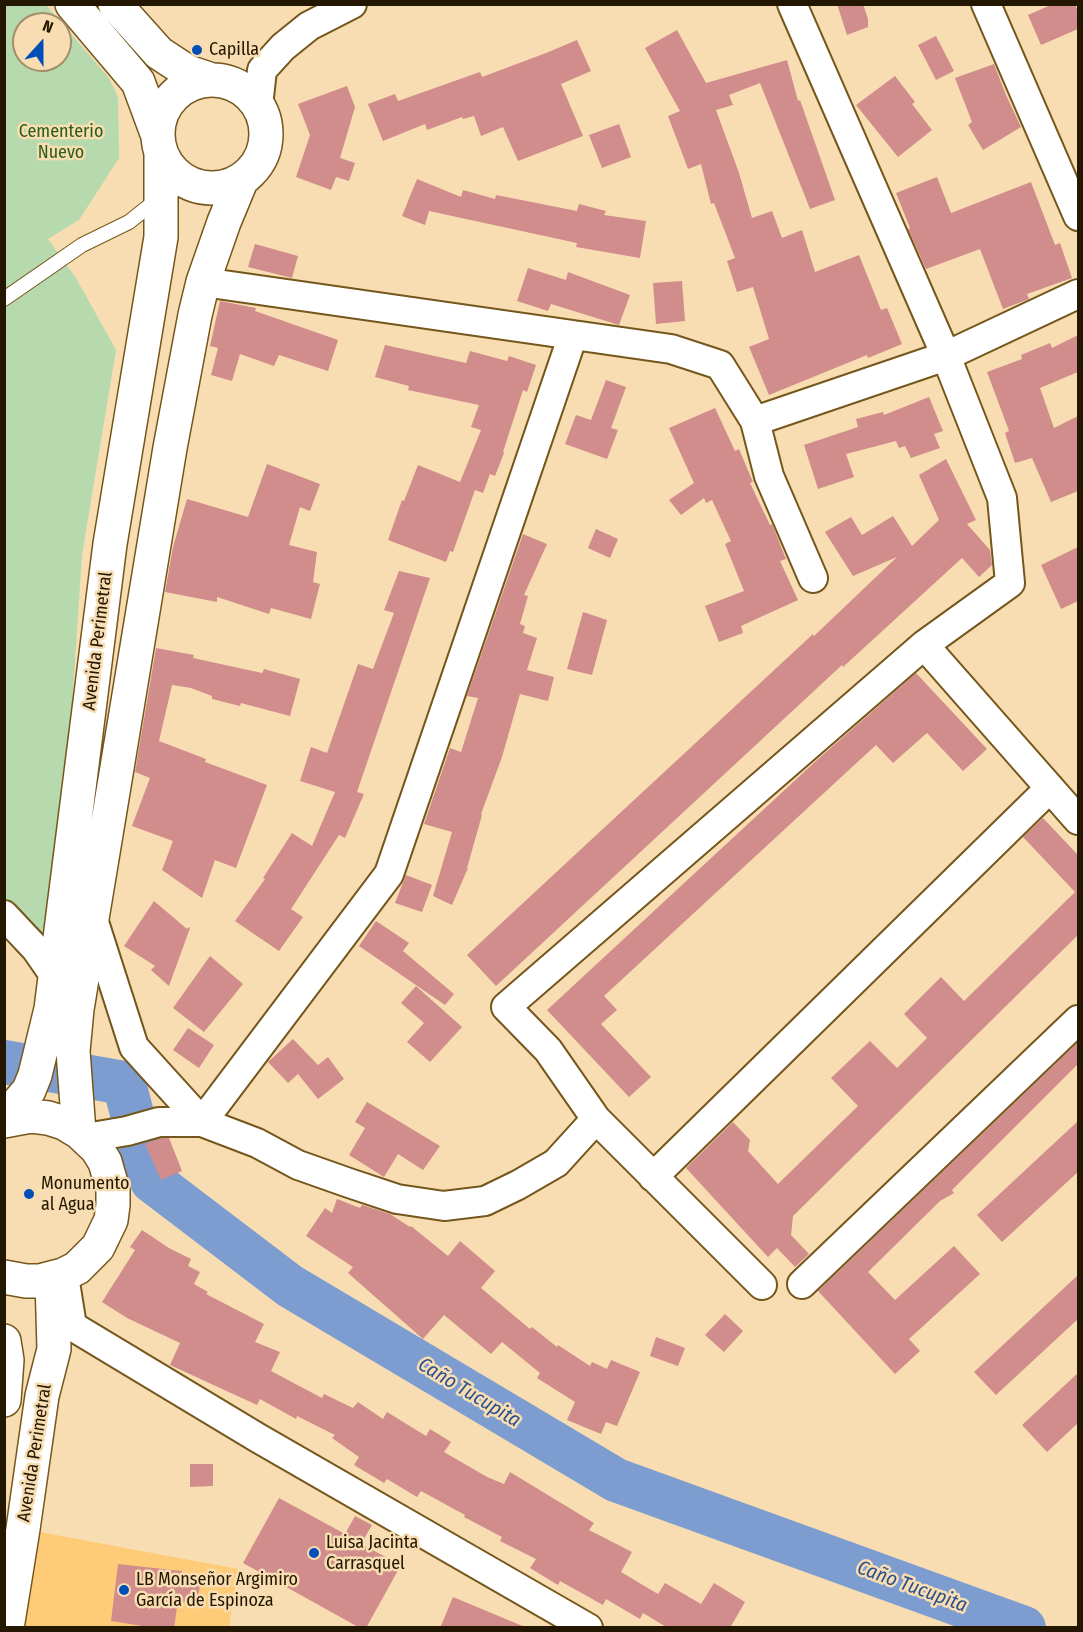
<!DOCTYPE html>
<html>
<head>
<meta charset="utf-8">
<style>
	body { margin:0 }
	#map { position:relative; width:1083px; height:1632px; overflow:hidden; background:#f8ddb2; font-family:"Fira Sans Condensed",sans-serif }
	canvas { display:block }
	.frame { position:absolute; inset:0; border:6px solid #231701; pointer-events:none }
	.north { position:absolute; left:12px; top:12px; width:60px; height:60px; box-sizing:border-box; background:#f8ddb2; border:2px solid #a38e6b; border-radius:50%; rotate:21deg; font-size:16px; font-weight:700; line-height:24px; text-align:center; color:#231701 }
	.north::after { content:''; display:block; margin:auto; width:21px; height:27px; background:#004eb7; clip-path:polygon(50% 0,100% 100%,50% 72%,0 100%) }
</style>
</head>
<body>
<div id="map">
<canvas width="1083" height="1632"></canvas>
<div class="frame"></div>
<div class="north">N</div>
</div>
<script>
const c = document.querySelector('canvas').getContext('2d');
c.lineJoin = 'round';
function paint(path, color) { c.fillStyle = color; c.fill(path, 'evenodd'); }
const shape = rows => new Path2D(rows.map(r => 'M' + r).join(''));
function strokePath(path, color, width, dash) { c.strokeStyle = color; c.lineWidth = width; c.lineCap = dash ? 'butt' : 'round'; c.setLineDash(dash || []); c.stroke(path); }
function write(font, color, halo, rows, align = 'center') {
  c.font = font + ' "Fira Sans Condensed",sans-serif'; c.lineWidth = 5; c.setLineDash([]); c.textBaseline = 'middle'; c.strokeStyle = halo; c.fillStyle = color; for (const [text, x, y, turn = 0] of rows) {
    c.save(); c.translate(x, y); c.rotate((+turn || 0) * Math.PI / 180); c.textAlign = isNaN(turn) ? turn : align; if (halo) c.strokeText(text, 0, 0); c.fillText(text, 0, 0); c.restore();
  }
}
const built = shape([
	[24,1529,238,1569,229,1627,7,1628]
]);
const green = shape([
	[4,5,46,5,109,78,118,97,119,158,79,220,48,239,76,278,116,350,82,555,54,975,5,915],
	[24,24,60,24,60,60,24,60]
]);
const river = shape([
	[4,1062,124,1083,143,1156,152,1181,290,1286,616,1480,1024,1628]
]);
const building = shape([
	[837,4,863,4,868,19,868,27,847,35],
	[1053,4,1075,4,1078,12,1078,29,1041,45,1028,15],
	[677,30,706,83,787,60,798,101,800,100,835,200,810,209,760,83,729,95,733,105,716,110,739,173,752,218,772,211,782,238,802,230,815,272,859,255,881,310,887,308,902,344,868,358,867,355,769,395,749,347,769,339,753,287,737,292,727,261,735,258,714,203,711,204,701,164,688,169,668,116,680,111,645,48],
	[936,36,954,71,936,80,918,45],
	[577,40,591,71,561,84,583,136,518,161,503,127,481,136,474,116,463,119,462,117,427,130,425,124,383,141,368,104,395,94,398,101,480,72,482,77,546,53],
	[994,64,1006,95,1021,127,983,150,968,125,972,122,955,78],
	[895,76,915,102,912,104,932,130,898,157,856,105],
	[347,86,355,107,340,158,355,163,349,181,336,177,331,190,296,177,310,135,298,104],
	[619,124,631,157,602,168,589,135],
	[937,177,951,213,1031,182,1055,245,1060,243,1072,278,1027,294,1029,299,1003,309,980,249,926,269,908,229,910,228,896,193],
	[417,179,461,197,463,190,495,199,496,195,577,211,579,204,606,211,604,215,646,221,640,258,576,247,577,243,429,211,425,225,402,216],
	[255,244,298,256,292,278,248,267],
	[528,268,566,280,568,272,630,295,619,325,551,304,548,311,517,301],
	[682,281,685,321,656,324,653,283],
	[220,301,256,308,255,311,338,340,328,371,279,355,274,366,240,354,232,381,211,375,218,348,210,346],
	[1078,335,1078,372,1040,388,1054,428,1078,416,1078,491,1051,502,1032,458,1015,463,1005,433,1009,431,987,372,1022,359,1021,355,1050,343,1052,348],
	[385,345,466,363,470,351,507,361,509,356,536,365,527,392,523,390,503,452,504,453,495,476,490,474,483,493,475,490,453,552,450,551,446,562,388,540,402,500,404,501,418,465,460,482,481,430,471,427,479,405,408,390,409,386,375,377],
	[606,380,626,387,611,428,618,430,607,459,565,444,576,415,591,420],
	[929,397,943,431,934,434,940,448,911,458,905,446,899,448,896,441,846,454,854,477,818,489,804,445,858,427,856,419,883,412,884,415],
	[715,408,735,451,739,449,753,482,750,483,770,525,772,524,786,559,780,561,798,600,741,626,743,633,719,642,705,606,744,591,725,544,731,541,712,500,706,503,704,498,681,515,669,500,694,483,669,428],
	[946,459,976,520,967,524,990,550,992,565,979,577,962,558,843,667,842,665,496,986,467,955,813,634,814,636,897,557,853,576,825,532,851,517,862,535,893,516,912,546,939,520,919,475],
	[267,464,320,484,310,511,300,507,289,545,317,552,313,582,320,584,311,619,271,608,269,614,217,597,217,602,165,592,173,547,187,499,248,517],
	[596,529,618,539,610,558,588,548],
	[523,534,547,544,524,595,528,596,520,624,525,626,523,633,537,638,527,670,554,677,548,701,520,694,502,757,481,814,482,815,467,868,468,868,452,905,433,896,452,832,424,824,450,748,461,752,478,698,467,696],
	[1078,547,1078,601,1061,609,1041,565],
	[399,571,430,578,357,792,364,794,345,838,339,835,291,909,303,917,279,951,235,921,265,879,263,878,292,833,312,846,335,792,300,781,311,747,327,753,358,664,373,669,394,613,384,610],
	[583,612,607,620,592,675,567,669],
	[156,648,194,655,193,658,262,673,264,669,300,679,290,716,241,703,240,706,212,699,212,696,191,688,172,685,159,741,206,759,205,762,267,785,236,868,215,860,202,898,162,870,173,841,132,826,150,778,135,772],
	[916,673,987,749,963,771,927,733,893,763,876,745,604,996,617,1010,601,1024,651,1077,629,1097,547,1010,817,760],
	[1043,818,1078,855,1078,935,793,1216,791,1235,809,1254,795,1267,777,1248,768,1257,686,1168,733,1122,750,1140,748,1151,778,1184,858,1106,831,1078,870,1041,897,1068,927,1038,904,1014,941,977,964,1001,1075,892,1023,837],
	[406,875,432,885,422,912,395,903],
	[154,901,187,929,189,927,190,928,169,986,151,970,155,966,124,946],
	[376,921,409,943,403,951,454,994,445,1005,359,946],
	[210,956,243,984,204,1032,173,1008],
	[416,986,462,1027,430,1062,407,1042,424,1023,401,1003],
	[188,1028,214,1045,199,1068,173,1050],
	[293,1039,318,1065,328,1057,344,1079,318,1099,298,1074,288,1083,268,1062],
	[1078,1042,1078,1064,952,1190,954,1193,940,1201,868,1272,895,1300,954,1246,980,1274,909,1339,920,1351,895,1374,818,1291],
	[367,1102,440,1146,423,1170,398,1154,384,1177,349,1155,365,1128,355,1122],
	[1078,1121,1078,1172,1002,1242,977,1215],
	[161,1138,169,1138,182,1171,161,1180,145,1144],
	[337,1199,360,1208,362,1205,390,1214,410,1227,411,1226,448,1256,460,1241,495,1271,481,1288,530,1329,532,1327,557,1347,558,1345,590,1366,592,1362,607,1369,611,1360,640,1372,617,1426,606,1422,601,1434,567,1420,575,1402,537,1378,540,1373,502,1342,491,1354,444,1315,423,1339,348,1273,353,1267,306,1236,325,1208,332,1213],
	[142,1230,169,1248,191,1259,188,1266,200,1272,194,1284,208,1292,206,1294,264,1324,255,1342,280,1352,271,1371,322,1398,324,1394,353,1408,358,1402,383,1419,387,1412,426,1436,430,1429,451,1442,444,1452,487,1477,504,1484,510,1472,594,1523,589,1530,632,1552,621,1572,658,1594,665,1583,701,1604,714,1583,745,1602,730,1628,668,1628,643,1613,640,1619,606,1599,603,1605,560,1581,558,1585,530,1568,536,1559,500,1541,502,1537,464,1517,465,1515,421,1491,417,1497,387,1479,384,1483,354,1465,359,1457,332,1438,335,1435,297,1416,296,1419,260,1399,257,1405,170,1365,180,1343,127,1318,102,1302,135,1250,130,1247],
	[1078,1275,1078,1319,996,1395,974,1372],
	[725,1314,743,1331,724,1352,705,1335],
	[656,1337,685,1348,678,1366,650,1356],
	[1078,1373,1078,1423,1047,1452,1022,1425],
	[190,1464,213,1464,213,1486,190,1487],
	[279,1498,345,1534,355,1516,372,1525,361,1544,401,1565,366,1628,360,1628,243,1563],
	[118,1564,182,1571,181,1576,201,1579,197,1604,178,1601,174,1628,155,1628,111,1621],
	[453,1597,525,1627,525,1628,440,1628]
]);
const service = shape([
	[4,299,82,245,129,222,158,199]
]);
const minor = shape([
	[986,4,1078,216],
	[258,106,262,70,283,47,309,26,352,4],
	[203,282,671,349,720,365,755,421,769,476,813,578],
	[755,421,946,356,1078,294],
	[924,645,1078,820],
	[4,915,36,949,54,975],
	[92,916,134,1047,202,1122,389,874,573,335],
	[86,1138,127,1131,159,1122,202,1122,257,1143,298,1165,349,1183,397,1199,444,1206,485,1201,518,1185,556,1163,596,1119],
	[653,1177,1050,788],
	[64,1276,72,1326,258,1438,588,1628],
	[802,1284,1078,1020],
	[762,1285,596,1119,548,1050,506,1007,924,645,1010,583,1002,498,946,356,792,4]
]);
const tertiary = shape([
	[72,4,138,82,158,136],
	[115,4,159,53,188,72,209,79],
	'158 134a54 54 0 1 1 108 0a54 54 0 1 1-108 0Z',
	[4,1115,12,1110,29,1090,35,1075,51,1009,110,544,161,237,161,155],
	[4,1121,31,1116,48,1118,64,1123,79,1132,97,1149,105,1162,113,1190,113,1205,111,1220,98,1247,77,1268,63,1275,40,1281,26,1281,4,1277],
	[79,1132,73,1051,77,1009,170,448,195,315,203,282,224,222,241,181],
	[4,1341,7,1360,4,1400],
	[7,1628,23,1529,42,1396,54,1349,52,1279]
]);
const markers = [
	[197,50,6,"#004eb7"],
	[29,1194,6,"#004eb7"],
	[314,1553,6,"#004eb7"],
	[124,1590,6,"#004eb7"]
];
const poiNames = [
	["Capilla",209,50],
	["Monumento",41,1184],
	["al Agua",41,1205],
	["Luisa Jacinta",326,1543],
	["Carrasquel",326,1564],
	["LB Monseñor Argimiro",136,1580],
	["García de Espinoza",136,1601]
];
const parkNames = [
	["Cementerio",61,132],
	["Nuevo",61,153]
];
const streetNames = [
	["Avenida Perimetral",98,641,-83],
	["Avenida Perimetral",35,1453,-81]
];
const waterNames = [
	["Caño Tucupita",469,1393,31],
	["Caño Tucupita",912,1587,20]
];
paint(built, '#fecc79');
paint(green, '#b6d9ad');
strokePath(river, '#7d9dd1', 44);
paint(building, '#d18c8c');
strokePath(service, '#75561b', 16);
strokePath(minor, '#75561b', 32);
strokePath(tertiary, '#75561b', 36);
strokePath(service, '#fff', 14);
strokePath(minor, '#fff', 28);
strokePath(tertiary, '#fff', 33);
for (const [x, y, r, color] of markers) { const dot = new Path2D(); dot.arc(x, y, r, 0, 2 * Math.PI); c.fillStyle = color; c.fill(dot); strokePath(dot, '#f8ddb2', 2); }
write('18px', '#231701', '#f8ddb2', poiNames, 'left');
write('18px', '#295e1a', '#f8ddb2', parkNames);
write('18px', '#231701', '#f8ddb2', streetNames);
write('italic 20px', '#28508f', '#f8ddb2', waterNames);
</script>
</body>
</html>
